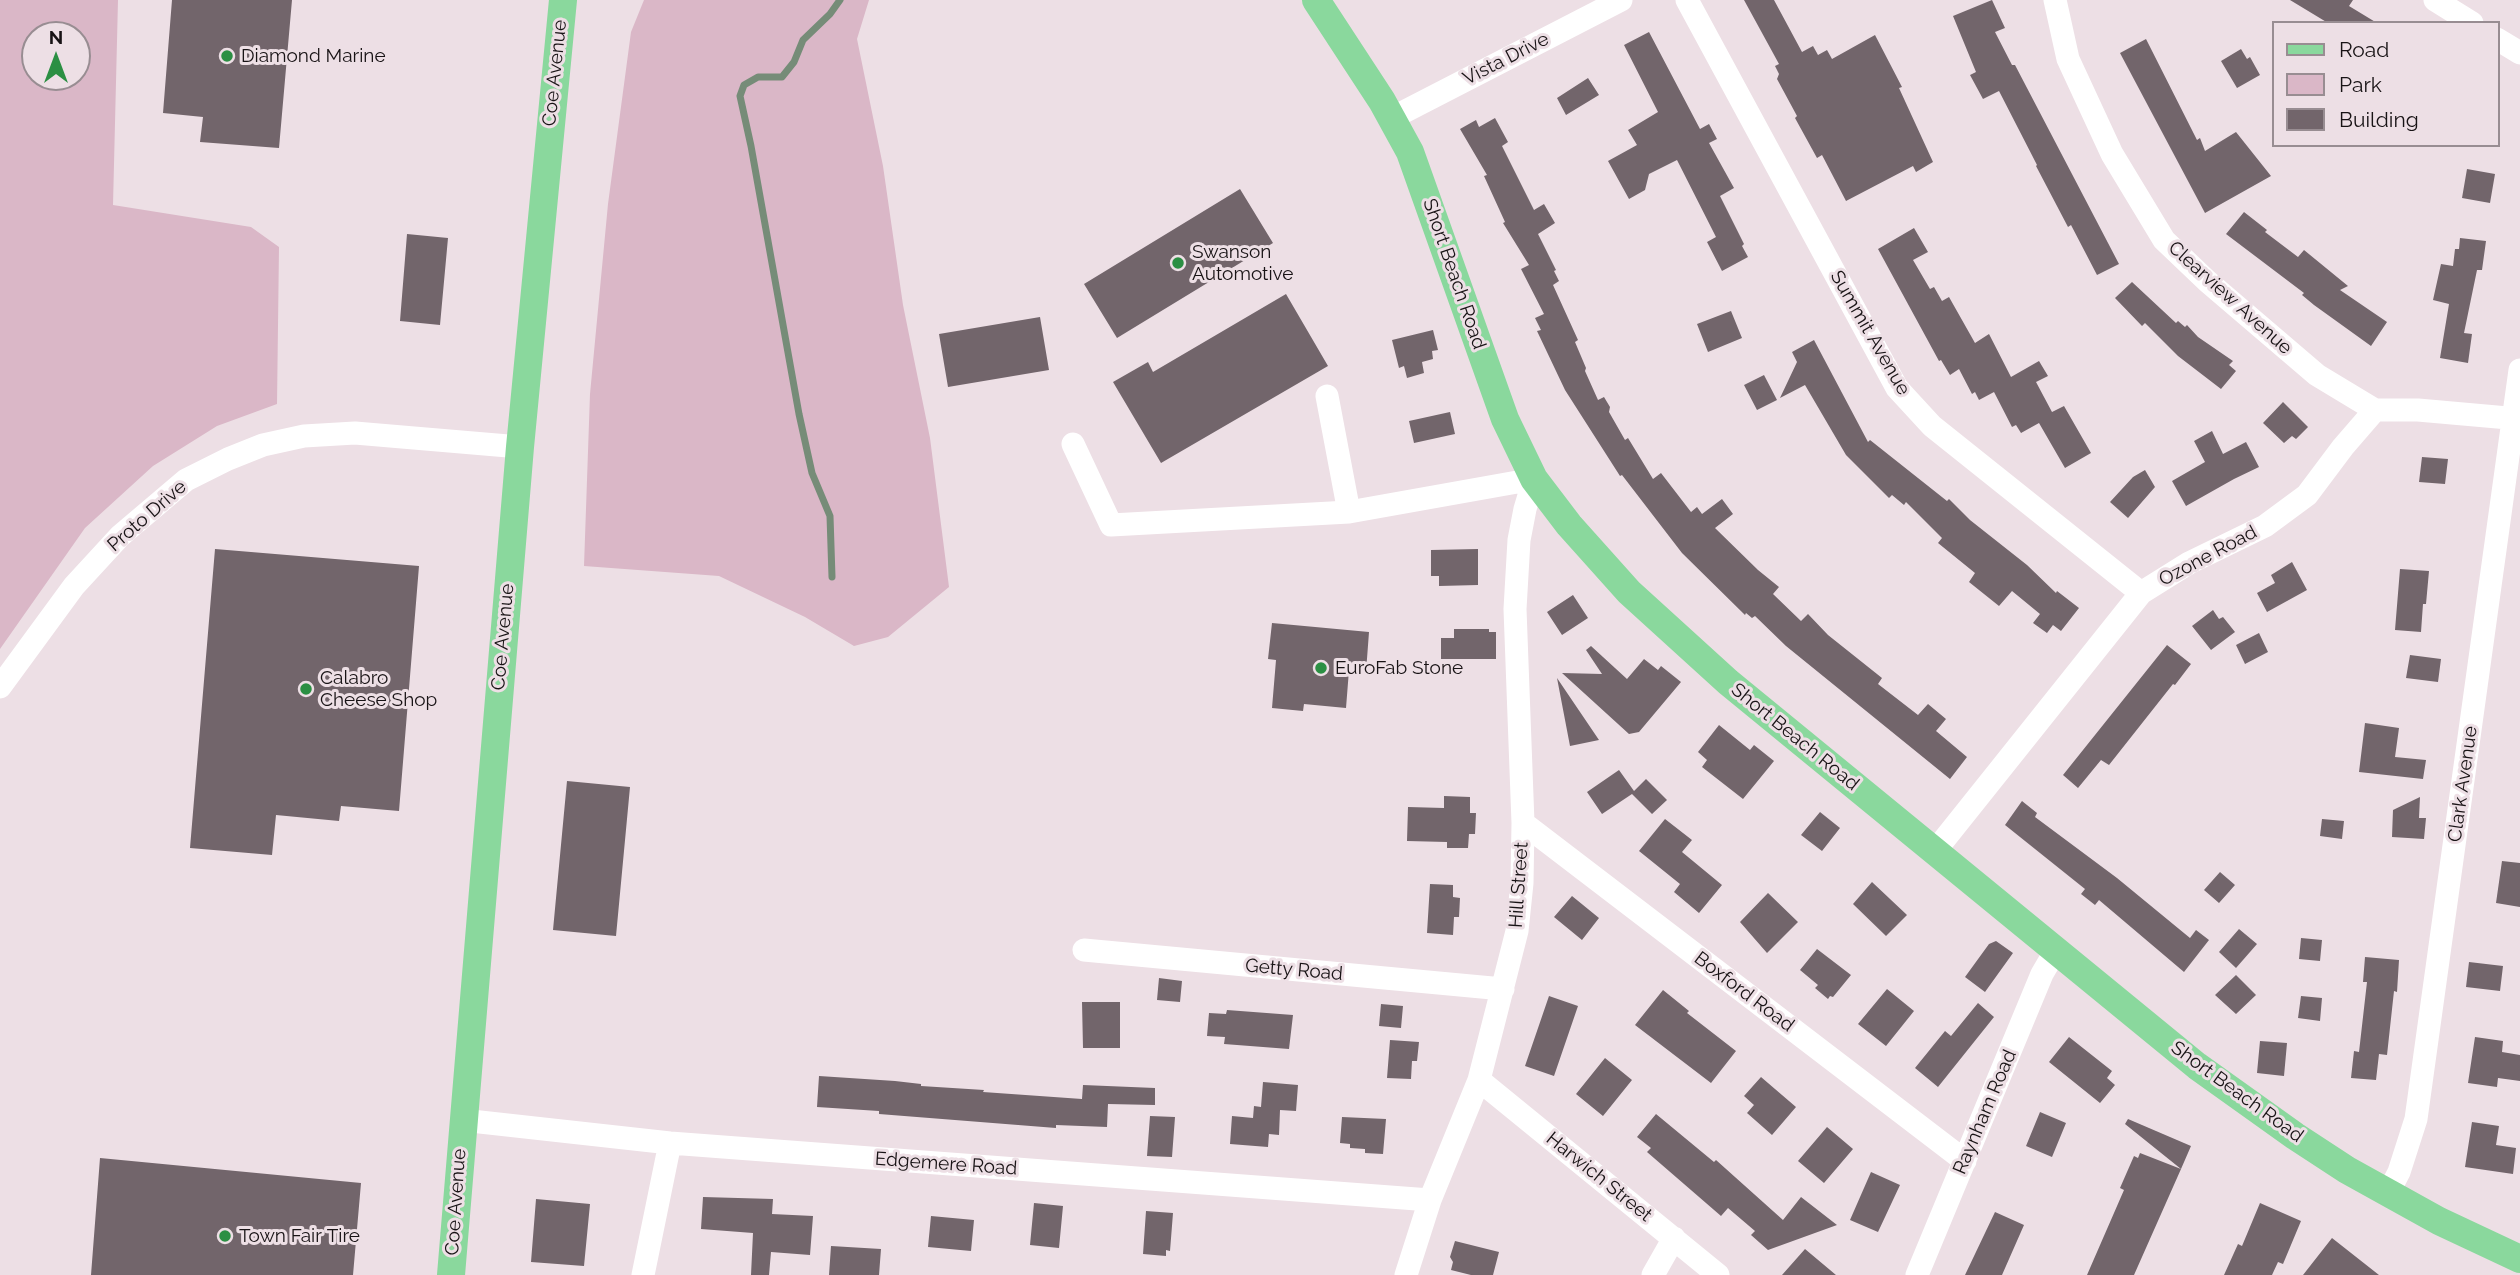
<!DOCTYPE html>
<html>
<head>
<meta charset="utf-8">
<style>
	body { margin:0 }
	#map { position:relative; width:2520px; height:1275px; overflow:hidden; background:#eddfe5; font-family:Raleway,sans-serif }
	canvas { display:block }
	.legend { position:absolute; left:2272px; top:21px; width:228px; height:126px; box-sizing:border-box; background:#eddfe5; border:2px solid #988d92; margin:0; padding:9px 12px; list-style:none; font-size:21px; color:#181315 }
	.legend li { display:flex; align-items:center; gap:14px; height:35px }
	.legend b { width:35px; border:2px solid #988d92 }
	.north { position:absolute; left:21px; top:21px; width:70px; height:70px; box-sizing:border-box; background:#eddfe5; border:2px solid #988d92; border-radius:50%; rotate:0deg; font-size:19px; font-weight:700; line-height:28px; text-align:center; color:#181315 }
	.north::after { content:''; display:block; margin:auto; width:24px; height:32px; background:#2b8f43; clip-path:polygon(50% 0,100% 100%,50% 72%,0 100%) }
</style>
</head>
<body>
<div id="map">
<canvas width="2520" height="1275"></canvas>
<ul class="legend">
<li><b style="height:9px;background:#8ad89d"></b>Road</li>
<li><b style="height:19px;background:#dab7c7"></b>Park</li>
<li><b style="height:19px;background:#72656b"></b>Building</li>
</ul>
<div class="north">N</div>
</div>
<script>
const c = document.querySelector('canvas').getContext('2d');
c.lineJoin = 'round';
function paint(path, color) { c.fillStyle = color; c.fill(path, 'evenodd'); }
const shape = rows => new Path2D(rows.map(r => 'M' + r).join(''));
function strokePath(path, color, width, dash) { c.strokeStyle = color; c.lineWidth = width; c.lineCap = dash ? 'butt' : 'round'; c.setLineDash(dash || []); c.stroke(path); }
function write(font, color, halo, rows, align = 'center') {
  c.font = font + ' Raleway,sans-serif'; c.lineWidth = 6; c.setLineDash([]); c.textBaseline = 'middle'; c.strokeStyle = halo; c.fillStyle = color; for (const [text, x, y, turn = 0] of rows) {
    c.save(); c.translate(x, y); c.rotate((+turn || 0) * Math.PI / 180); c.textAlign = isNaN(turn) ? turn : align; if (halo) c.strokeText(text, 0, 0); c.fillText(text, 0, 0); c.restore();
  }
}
const green = shape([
	[0,0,118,0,113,205,251,227,279,247,277,404,217,426,153,466,85,528,0,649],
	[35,35,77,35,77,77,35,77],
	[644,0,869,0,857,39,883,166,903,305,930,438,949,587,888,637,854,646,805,617,719,576,584,566,590,394,608,204,631,32]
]);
const stream = shape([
	[832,577,830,516,812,473,799,414,751,146,740,96,744,85,758,77,782,77,794,62,803,40,830,14,840,0]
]);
const building = shape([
	[172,0,292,0,279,148,200,142,203,117,163,113],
	[1744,0,1774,0,1802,52,1813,46,1818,55,1827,50,1832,59,1875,35,1902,87,1899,88,1933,162,1916,172,1913,166,1846,201,1822,155,1817,158,1795,118,1797,116,1777,79,1779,74,1775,66,1779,64],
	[1992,0,2005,28,1995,32,2012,65,2015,65,2119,264,2097,275,2071,225,2068,227,2036,166,2037,165,1999,91,1983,99,1970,75,1976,72,1953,16],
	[2290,0,2353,0,2349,6,2377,23,2328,23],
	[1649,32,1700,129,1709,124,1717,139,1709,143,1734,188,1720,196,1744,244,1742,246,1748,257,1722,271,1707,242,1716,237,1677,160,1649,174,1645,190,1629,199,1608,161,1637,145,1628,130,1658,112,1624,45],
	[2146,39,2197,140,2200,138,2205,151,2236,132,2271,176,2205,213,2120,53],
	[2241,49,2247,59,2250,57,2260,75,2237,88,2221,61],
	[1588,78,1599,95,1566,115,1557,98],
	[1495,118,1508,142,1502,146,1534,210,1544,204,1555,223,1538,234,1556,270,1554,271,1559,281,1553,285,1578,340,1575,342,1586,368,1585,371,1598,400,1604,397,1610,407,1609,412,1625,440,1628,438,1653,479,1661,473,1691,512,1697,507,1702,514,1722,499,1733,514,1715,528,1758,570,1779,587,1773,594,1801,621,1808,614,1828,635,1882,678,1878,684,1918,715,1928,704,1946,719,1936,731,1967,757,1950,779,1786,646,1755,616,1752,618,1746,613,1745,615,1682,553,1622,475,1620,476,1565,390,1537,331,1541,330,1535,318,1544,314,1521,269,1529,265,1503,223,1505,222,1484,176,1487,175,1460,129,1476,120,1479,127],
	[2467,169,2495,174,2490,203,2462,198],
	[1240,189,1273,243,1117,338,1084,284],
	[2244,212,2267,230,2265,232,2298,257,2304,250,2348,286,2340,290,2387,322,2371,346,2314,305,2302,295,2304,293,2226,234],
	[1914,228,1928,252,1913,260,1930,289,1934,287,1942,301,1949,297,1975,343,1989,334,2011,377,2039,361,2048,376,2036,382,2052,412,2064,406,2091,453,2065,468,2039,423,2021,433,2016,425,2012,427,1994,392,1979,400,1975,392,1972,394,1959,369,1950,375,1941,360,1939,361,1878,249],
	[407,234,448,238,440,325,400,321],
	[2460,238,2486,241,2482,270,2477,270,2464,333,2472,334,2468,363,2440,358,2449,304,2433,300,2441,264,2453,266,2455,249,2459,249],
	[2132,282,2176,323,2178,321,2185,327,2187,325,2198,337,2233,361,2229,365,2236,371,2221,389,2178,356,2145,323,2142,326,2115,298],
	[1286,294,1328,366,1161,463,1113,382,1148,362,1153,372],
	[1731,311,1742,338,1708,352,1697,324],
	[1040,317,1049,370,948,387,939,334],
	[1433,330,1438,350,1432,351,1433,359,1422,362,1424,373,1407,378,1404,366,1399,368,1392,340],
	[1814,340,1868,442,1870,440,1947,501,1949,499,1970,520,2027,565,2056,593,2057,591,2079,608,2061,631,2053,625,2047,633,2033,623,2040,614,2012,591,1999,606,1969,582,1975,573,1938,543,1942,538,1906,502,1904,505,1892,495,1889,498,1846,455,1805,385,1780,398,1797,362,1792,352],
	[1764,375,1777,400,1757,410,1744,385],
	[2283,402,2308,427,2296,439,2292,436,2284,443,2263,423],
	[1450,412,1455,434,1414,443,1409,421],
	[2212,431,2223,454,2246,442,2259,467,2234,479,2186,506,2172,481,2205,462,2194,441],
	[2422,457,2448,459,2445,484,2419,482],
	[2145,470,2155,487,2128,518,2110,502,2133,477],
	[215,549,419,566,399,811,341,806,339,821,276,815,272,855,190,848],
	[1478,549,1478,585,1439,586,1439,576,1431,576,1431,550],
	[2292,562,2307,590,2267,612,2257,593,2275,583,2271,575],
	[2400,569,2429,571,2426,604,2423,604,2421,632,2395,630],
	[1573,595,1588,618,1562,635,1547,612],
	[2213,610,2219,619,2223,617,2235,632,2211,650,2192,626],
	[1272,623,1369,632,1366,672,1349,670,1346,708,1304,704,1303,711,1272,708,1276,660,1268,659],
	[1454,629,1489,629,1489,632,1496,632,1496,659,1441,659,1441,638,1454,638],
	[2259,633,2268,652,2245,664,2236,645],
	[2167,645,2191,664,2175,685,2173,684,2109,765,2101,760,2078,788,2063,775],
	[1591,646,1627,679,1644,659,1658,670,1661,666,1681,682,1639,732,1629,734,1562,673,1602,674,1586,650],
	[2410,655,2441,659,2438,682,2406,678],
	[1557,678,1599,740,1570,746],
	[2365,723,2399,728,2395,757,2426,760,2423,779,2359,772],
	[1719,725,1750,750,1754,745,1774,761,1743,799,1702,767,1707,760,1698,752],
	[1619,770,1634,791,1646,779,1667,800,1652,814,1632,794,1602,814,1587,792],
	[567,781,630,787,616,936,553,930],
	[1444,796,1470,797,1470,813,1476,813,1475,834,1469,834,1468,848,1447,848,1447,842,1407,841,1408,807,1444,808],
	[2420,797,2419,818,2426,818,2424,839,2392,837,2393,810],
	[2022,801,2037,813,2035,817,2117,878,2190,938,2196,930,2209,940,2184,972,2099,900,2095,905,2081,894,2085,889,2005,825],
	[1820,812,1840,828,1822,851,1801,835],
	[1665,819,1692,840,1682,852,1722,885,1699,913,1674,892,1680,884,1639,851],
	[2322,819,2344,821,2342,839,2320,836],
	[2502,861,2520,863,2520,907,2496,903],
	[2220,872,2235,885,2219,903,2204,890],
	[1872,882,1907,915,1886,936,1853,904],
	[1430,884,1453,885,1453,897,1460,898,1459,917,1454,917,1453,935,1427,933],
	[1768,893,1798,922,1767,953,1740,922],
	[1572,896,1599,918,1582,940,1554,917],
	[2239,929,2257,944,2236,968,2219,952],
	[2301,938,2322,940,2320,961,2299,959],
	[1996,941,2013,953,1985,992,1965,977,1989,944],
	[1817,949,1851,975,1833,997,1830,996,1828,999,1815,988,1818,985,1800,970],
	[2365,957,2399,960,2397,992,2394,991,2387,1055,2379,1054,2376,1080,2351,1078,2354,1051,2359,1052,2367,982,2363,982],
	[2469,962,2503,966,2500,991,2466,987],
	[2236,975,2256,995,2236,1014,2215,995],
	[1159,978,1182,981,1180,1002,1157,1000],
	[1887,989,1914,1011,1886,1046,1858,1024],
	[1663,990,1689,1011,1687,1013,1736,1051,1711,1083,1635,1025],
	[1549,996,1578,1006,1554,1076,1525,1066],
	[2301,996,2322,998,2320,1021,2298,1018],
	[1082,1002,1120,1002,1120,1048,1083,1048],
	[1978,1003,1994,1017,1938,1087,1915,1068,1945,1031,1951,1036],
	[1381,1004,1403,1006,1401,1028,1379,1026],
	[1227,1010,1293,1015,1289,1049,1224,1044,1225,1037,1207,1036,1209,1013,1226,1014],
	[2069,1037,2112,1071,2107,1078,2115,1085,2100,1103,2049,1062],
	[2475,1037,2503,1041,2502,1052,2520,1055,2520,1081,2498,1078,2497,1087,2468,1083],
	[1390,1040,1419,1042,1417,1061,1412,1061,1411,1079,1387,1078],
	[2260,1041,2287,1043,2284,1076,2257,1073],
	[1605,1058,1632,1080,1603,1116,1576,1094],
	[819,1076,895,1081,921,1084,921,1086,984,1090,983,1092,1082,1099,1083,1085,1155,1088,1155,1105,1108,1104,1107,1127,1056,1125,1056,1128,879,1114,879,1111,817,1107],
	[1761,1077,1796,1107,1772,1135,1747,1113,1754,1105,1744,1096],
	[1263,1082,1298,1085,1296,1111,1280,1110,1279,1135,1269,1134,1268,1147,1230,1144,1232,1116,1253,1118,1254,1106,1261,1107],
	[2040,1112,2066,1123,2052,1157,2026,1146],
	[1656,1114,1714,1162,1716,1160,1783,1220,1801,1197,1837,1225,1768,1250,1751,1235,1755,1231,1728,1208,1721,1216,1647,1152,1651,1148,1637,1137],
	[1150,1116,1175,1117,1172,1157,1147,1156],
	[1342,1117,1386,1119,1383,1154,1365,1153,1365,1149,1350,1148,1350,1144,1340,1143],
	[2128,1119,2191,1146,2181,1169,2125,1124],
	[2472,1122,2499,1126,2496,1145,2516,1148,2513,1174,2465,1167],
	[1827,1127,1853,1149,1824,1183,1798,1161],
	[2140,1153,2181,1169,2134,1275,2087,1275,2124,1190,2120,1188,2134,1156,2138,1158],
	[100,1158,361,1183,353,1275,91,1275],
	[1871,1172,1900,1185,1878,1232,1850,1220],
	[703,1197,773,1199,772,1214,813,1216,810,1255,771,1252,769,1275,751,1275,753,1233,701,1229],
	[536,1199,590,1204,584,1266,531,1262],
	[1034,1203,1063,1206,1059,1248,1030,1245],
	[2260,1203,2301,1221,2283,1264,2278,1262,2272,1275,2224,1275,2238,1244,2242,1246],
	[1146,1211,1173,1213,1170,1251,1166,1250,1166,1256,1143,1254],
	[1995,1212,2024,1225,2002,1275,1965,1275],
	[931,1216,974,1220,971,1251,928,1247],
	[2332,1238,2379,1275,2303,1275],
	[1455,1241,1499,1252,1493,1275,1471,1275,1451,1270,1453,1262,1450,1257],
	[831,1246,881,1249,879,1275,829,1275],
	[1805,1249,1836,1275,1782,1275]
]);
const minor = shape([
	[1687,0,1897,388,1932,426,2141,593],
	[2055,0,2068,59,2112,154,2164,240,2207,281,2317,375,2375,410],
	[2435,0,2472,23],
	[2497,39,2520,53],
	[1392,118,1621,0],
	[1327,396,1349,512],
	[1073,444,1111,525,1349,512,1534,479,1525,509,1519,540,1515,609,1523,823,1522,883,1517,931,1479,1080,1430,1200,1406,1275],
	[0,687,74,586,120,536,186,480,228,459,263,445,304,436,355,433,520,447],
	[1523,823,1965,1161],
	[1935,851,2141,593,2189,563,2265,526,2307,495,2343,447,2375,410,2418,410,2520,419],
	[1084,950,1503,989],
	[1479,1080,1718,1275],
	[462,1120,670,1143,1430,1200],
	[2388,1193,2399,1172,2416,1119,2520,370],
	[643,1275,670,1143],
	[1653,1275,1674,1238],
	[1917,1275,2042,974,2056,950]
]);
const major = shape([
	[1316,0,1382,101,1410,152,1505,419,1534,479,1569,525,1629,592,1728,682,2197,1066,2295,1136,2347,1170,2439,1221,2520,1259],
	[451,1275,520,447,563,0]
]);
const markers = [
	[227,56,7,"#2b8f43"],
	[1178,263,7,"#2b8f43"],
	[1321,668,7,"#2b8f43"],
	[306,689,7,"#2b8f43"],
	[225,1236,7,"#2b8f43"]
];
const poiNames = [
	["Diamond Marine",241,56],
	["Swanson",1192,252],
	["Automotive",1192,274],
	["EuroFab Stone",1335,668],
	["Calabro",320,678],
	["Cheese Shop",320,700],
	["Town Fair Tire",239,1236]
];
const streetNames = [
	["Vista Drive",1506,59,-27],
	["Coe Avenue",555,73,-84],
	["Short Beach Road",1454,274,71],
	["Clearview Avenue",2230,298,42],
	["Summit Avenue",1870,333,60],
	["Proto Drive",147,516,-41],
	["Ozone Road",2208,556,-28],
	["Coe Avenue",503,637,-85],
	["Short Beach Road",1795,737,39],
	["Clark Avenue",2463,784,-82],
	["Hill Street",1519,885,-86],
	["Getty Road",1294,970,5],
	["Boxford Road",1744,992,37],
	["Short Beach Road",2237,1092,36],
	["Raynham Road",1985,1112,-67],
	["Edgemere Road",946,1164,4],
	["Harwich Street",1599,1177,39],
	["Coe Avenue",456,1202,-86]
];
paint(green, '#dab7c7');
strokePath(stream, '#768c78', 7);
paint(building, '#72656b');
strokePath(minor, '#fff', 23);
strokePath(major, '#8ad89d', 28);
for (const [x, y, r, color] of markers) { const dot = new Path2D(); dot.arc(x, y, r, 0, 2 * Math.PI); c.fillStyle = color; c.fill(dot); strokePath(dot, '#eddfe5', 2.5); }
write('19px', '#181315', '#eddfe5', poiNames, 'left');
write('19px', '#181315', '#eddfe5', streetNames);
</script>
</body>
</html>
